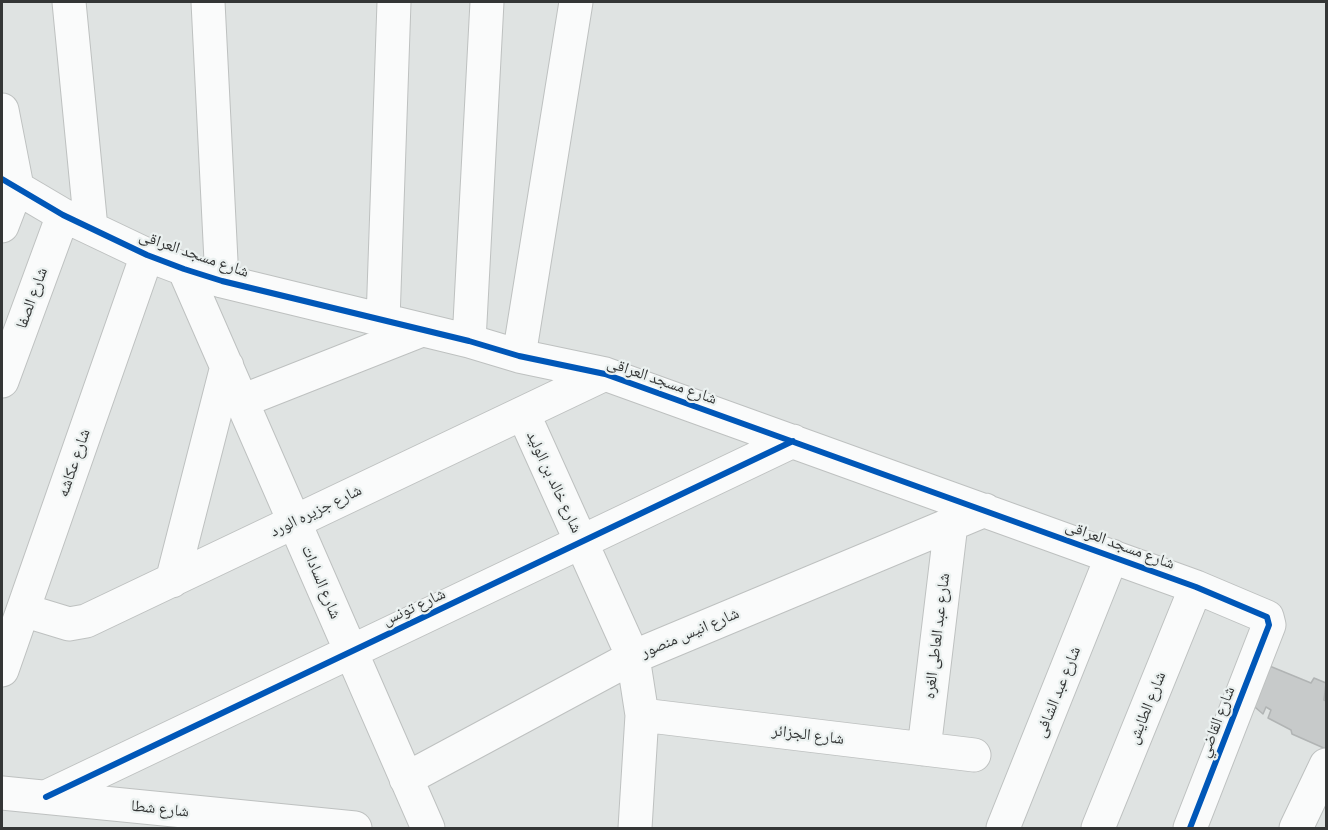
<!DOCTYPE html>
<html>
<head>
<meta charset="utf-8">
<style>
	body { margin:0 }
	#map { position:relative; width:1328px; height:830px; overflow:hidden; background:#dfe3e2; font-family:Literata,serif }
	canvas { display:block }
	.frame { position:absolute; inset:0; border:3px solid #343636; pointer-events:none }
</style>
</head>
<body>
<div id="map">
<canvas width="1328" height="830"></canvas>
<div class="frame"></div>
</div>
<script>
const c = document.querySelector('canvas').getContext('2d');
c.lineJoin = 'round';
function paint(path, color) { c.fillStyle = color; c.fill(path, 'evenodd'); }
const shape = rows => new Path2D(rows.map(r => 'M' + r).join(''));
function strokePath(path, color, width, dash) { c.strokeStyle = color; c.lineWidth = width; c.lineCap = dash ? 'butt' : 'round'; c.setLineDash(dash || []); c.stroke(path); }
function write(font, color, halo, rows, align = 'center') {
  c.font = font + ' Literata,"Noto Naskh Arabic",serif'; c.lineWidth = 4.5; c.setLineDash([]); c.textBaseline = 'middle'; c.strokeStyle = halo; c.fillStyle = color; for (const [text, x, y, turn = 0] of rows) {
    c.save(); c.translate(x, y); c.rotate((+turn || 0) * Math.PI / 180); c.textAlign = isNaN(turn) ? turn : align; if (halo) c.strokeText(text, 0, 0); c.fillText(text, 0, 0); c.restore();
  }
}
const building = shape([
	[1250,658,1311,683,1314,678,1326,683,1324,700,1326,701,1326,749,1292,734,1291,730,1268,718,1271,710,1266,707,1263,714,1236,691,1250,658]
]);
const minor = shape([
	[69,2,91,228],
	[208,2,222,281],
	[2,110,17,187,2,226],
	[2,179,63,215,147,255,184,269,222,281,469,341,519,356,605,374,1196,587,1267,617,1269,625,1190,828],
	[184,269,428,828],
	[383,320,394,2],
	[469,341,487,2],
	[519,356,576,2],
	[2,381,63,215],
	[242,401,422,330],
	[523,413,633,657,642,715,635,828],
	[172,581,227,366],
	[23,610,69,624,86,621,605,374],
	[2,670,147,255],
	[642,715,974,755],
	[924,749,951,524],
	[406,779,633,657,985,510],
	[2,793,355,828],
	[46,797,793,441],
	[1003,828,1112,556],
	[1098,828,1196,587],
	[1296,828,1326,765]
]);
const cycleway = shape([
	[2,179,63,215,147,255,184,269,222,281,469,341,519,356,605,374,1196,587,1267,617,1269,625,1190,828],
	[46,797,793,441]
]);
const streetNames = [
	["شارع مسجد العراقى",194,254,19],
	["شارع الصفا",32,298,-70],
	["شارع مسجد العراقى",662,381,19],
	["شارع عكاشه",74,463,-71],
	["شارع خالد بن الوليد",554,482,65],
	["شارع جزيره الورد",316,511,-26],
	["شارع مسجد العراقى",1120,545,20],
	["شارع السادات",321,582,67],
	["شارع تونس",414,607,-25],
	["شارع انيس منصور",690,633,-23],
	["شارع عبد العاطى الغره",937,636,-83],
	["شارع عبد الشافى",1058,692,-68],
	["شارع الطايش",1147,708,-68],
	["شارع القاضي",1217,722,-69],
	["شارع الجزائر",808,735,7],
	["شارع شطا",160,809,6]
];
paint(building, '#c7caca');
strokePath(building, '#b1b4b4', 1.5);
strokePath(minor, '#bec1c0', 35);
strokePath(minor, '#fafbfb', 33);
strokePath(cycleway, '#0057b8', 6);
write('16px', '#343636', '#ebf1f0', streetNames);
</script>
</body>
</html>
